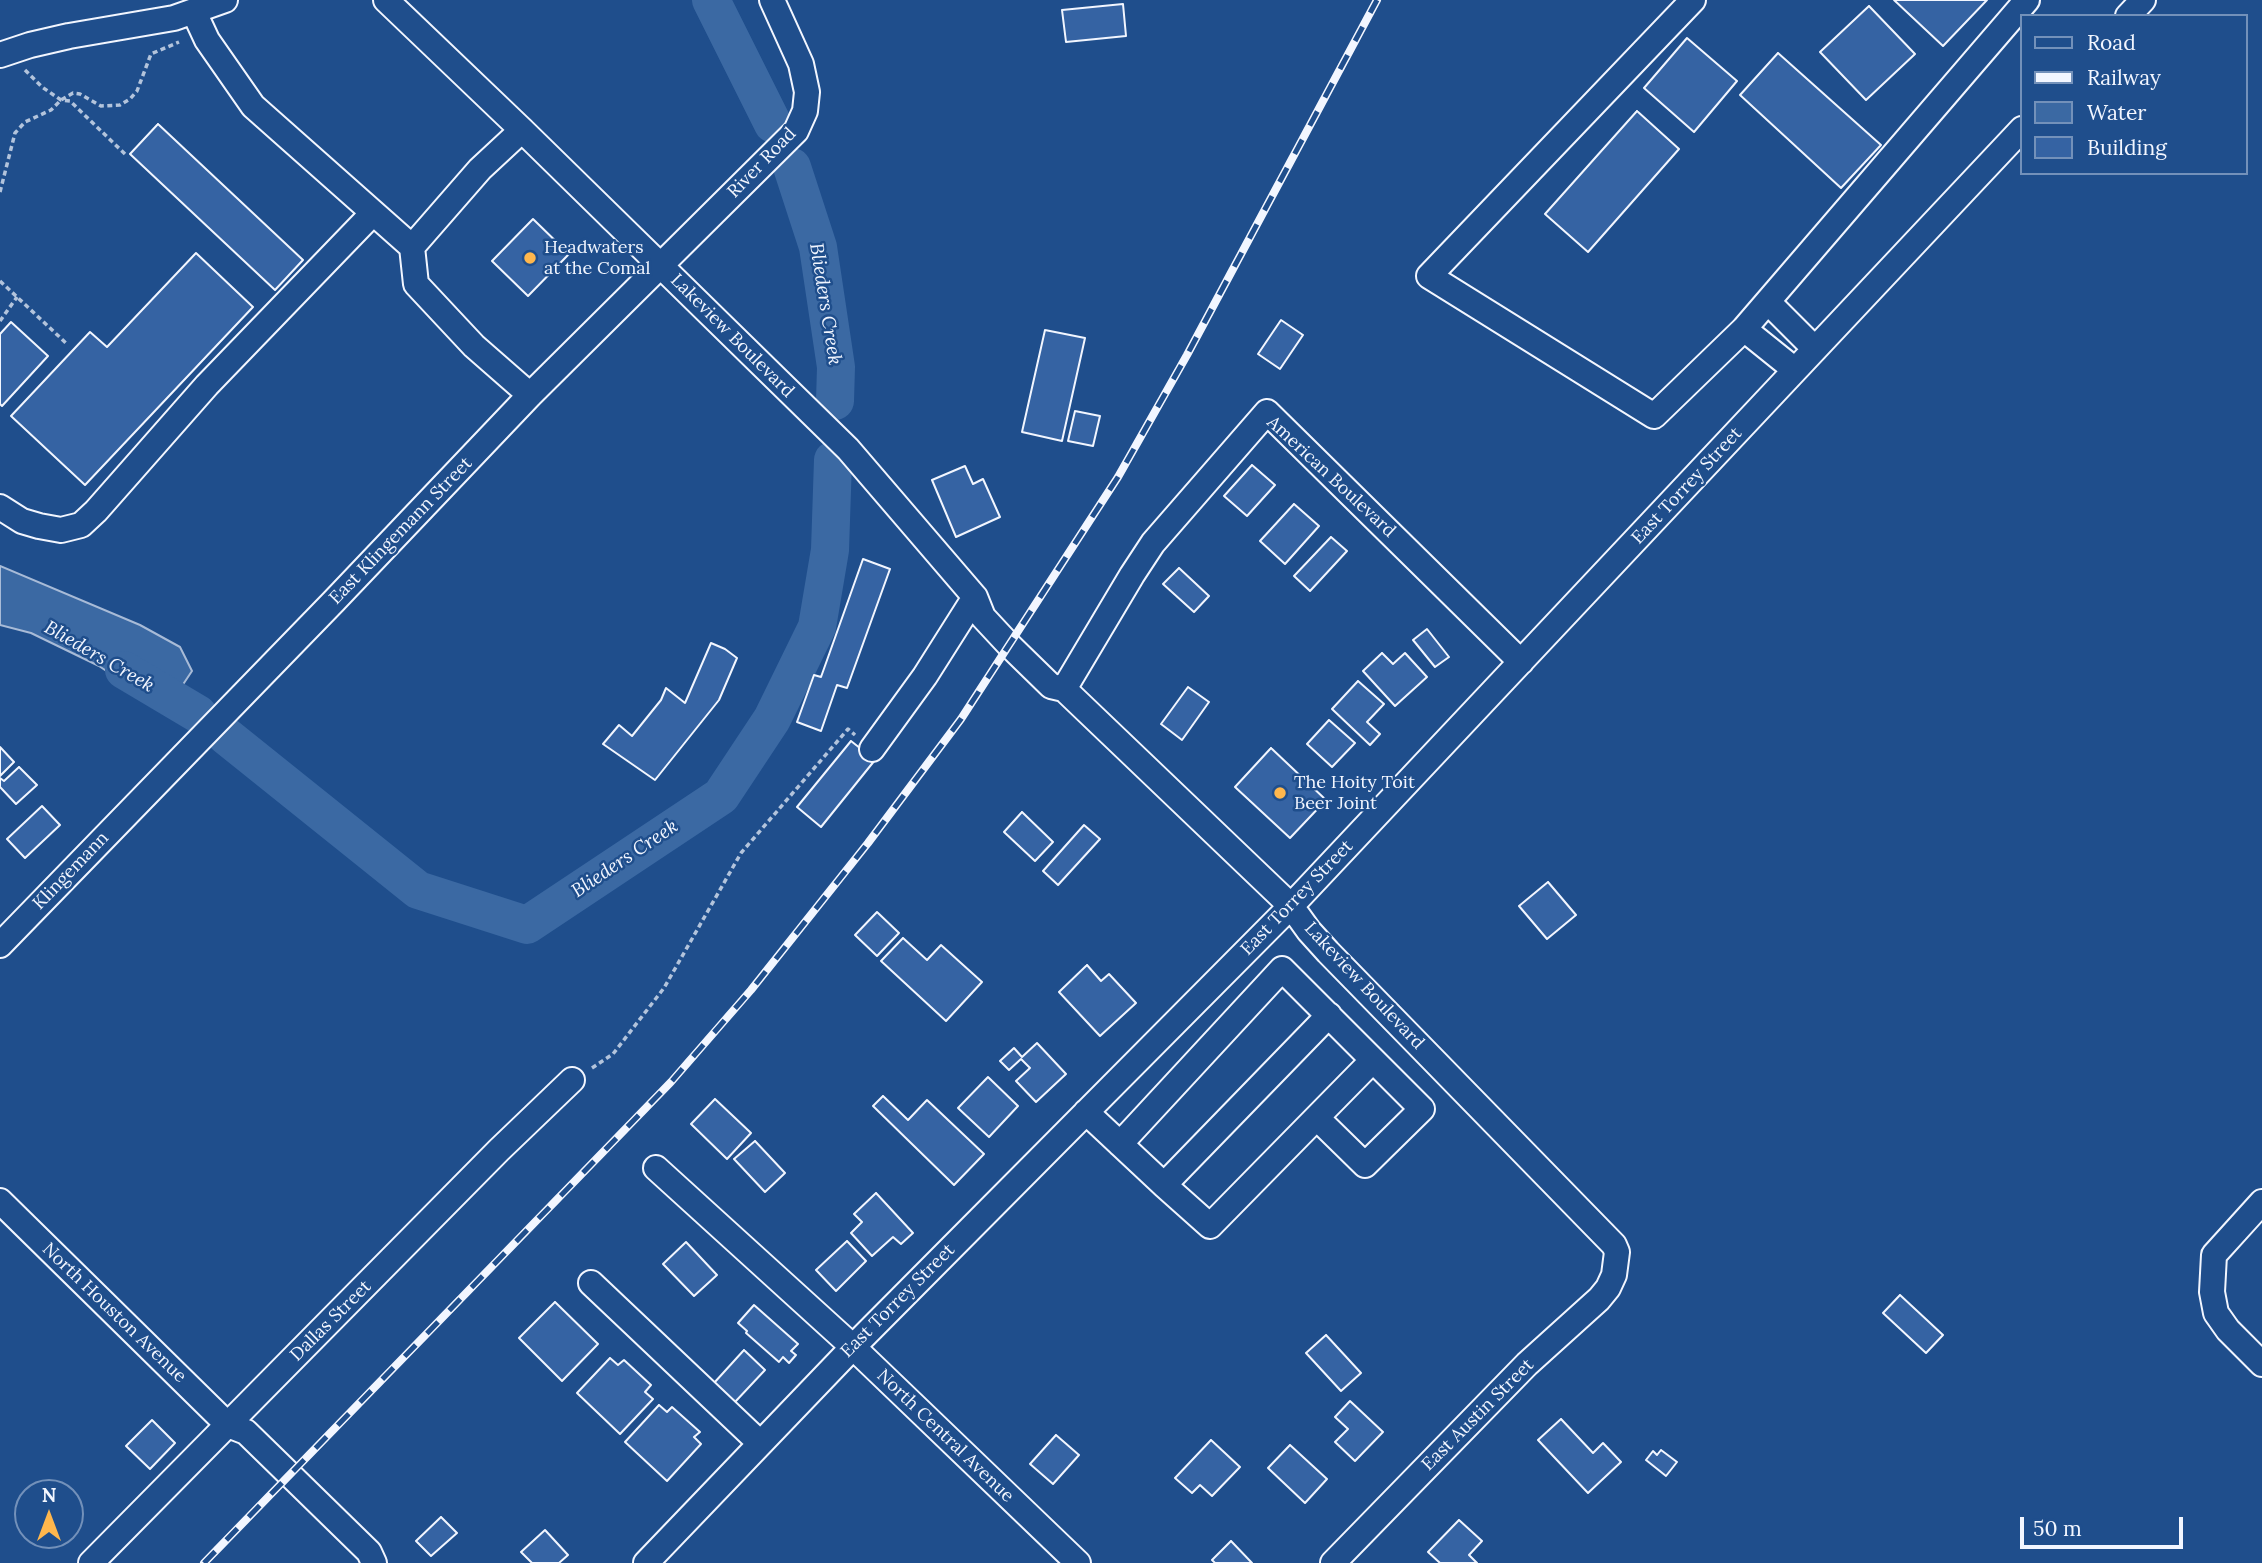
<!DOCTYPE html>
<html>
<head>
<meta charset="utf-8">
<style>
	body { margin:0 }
	#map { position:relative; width:2262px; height:1563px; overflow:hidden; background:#1f4e8c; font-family:Lora,serif }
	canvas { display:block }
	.legend { position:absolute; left:2020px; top:14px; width:228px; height:161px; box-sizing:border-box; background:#1f4e8c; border:2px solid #7391ba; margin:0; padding:9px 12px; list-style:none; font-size:21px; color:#f2f6ff }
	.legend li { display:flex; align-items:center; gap:14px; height:35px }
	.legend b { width:35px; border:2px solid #7391ba }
	.north { position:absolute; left:14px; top:1479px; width:70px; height:70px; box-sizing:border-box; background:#1f4e8c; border:2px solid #7391ba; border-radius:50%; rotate:0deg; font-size:19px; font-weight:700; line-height:28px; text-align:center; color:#f2f6ff }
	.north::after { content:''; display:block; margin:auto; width:24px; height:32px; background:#ffb74d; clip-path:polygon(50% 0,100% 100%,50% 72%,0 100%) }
	.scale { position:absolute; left:2020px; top:1517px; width:163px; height:32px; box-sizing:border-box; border:4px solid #f2f6ff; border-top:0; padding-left:9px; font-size:21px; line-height:24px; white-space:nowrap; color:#f2f6ff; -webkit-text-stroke:5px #1f4e8c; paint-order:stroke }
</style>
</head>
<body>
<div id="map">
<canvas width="2262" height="1563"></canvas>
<ul class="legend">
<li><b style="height:9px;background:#1f4e8c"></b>Road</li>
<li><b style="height:9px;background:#f2f6ff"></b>Railway</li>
<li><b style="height:19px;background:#3b69a3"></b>Water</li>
<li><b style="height:19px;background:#3563a3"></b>Building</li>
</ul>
<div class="north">N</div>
<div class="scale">50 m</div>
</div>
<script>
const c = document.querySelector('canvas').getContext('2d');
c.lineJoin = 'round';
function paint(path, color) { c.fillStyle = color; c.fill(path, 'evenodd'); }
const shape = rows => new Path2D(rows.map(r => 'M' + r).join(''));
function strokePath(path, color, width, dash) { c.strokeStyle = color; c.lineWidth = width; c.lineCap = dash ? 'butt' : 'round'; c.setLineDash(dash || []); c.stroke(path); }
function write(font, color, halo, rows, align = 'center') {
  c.font = font + ' Lora,serif'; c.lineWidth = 5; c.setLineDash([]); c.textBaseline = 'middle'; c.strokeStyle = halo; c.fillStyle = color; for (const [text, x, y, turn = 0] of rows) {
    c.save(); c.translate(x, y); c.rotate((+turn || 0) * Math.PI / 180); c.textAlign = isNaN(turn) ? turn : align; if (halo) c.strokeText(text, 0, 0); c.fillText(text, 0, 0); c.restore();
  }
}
const water = shape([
	[0,566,140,625,180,647,192,671,182,686,157,705,99,666,31,633,0,625,0,566]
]);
const river = shape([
	[711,0,773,124],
	[792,167,818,247,836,367,835,401],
	[124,670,198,714],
	[226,736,418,890,527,925,721,796,772,719,817,627,830,550,833,460]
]);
const building = shape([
	[1894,0,1987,0,1943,46,1894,0],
	[1123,4,1126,36,1066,42,1062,10,1123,4],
	[1869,6,1915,54,1866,100,1820,52,1869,6],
	[1687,38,1737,81,1694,132,1644,88,1687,38],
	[1778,53,1881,145,1841,188,1740,95,1778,53],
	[1637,111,1679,149,1588,252,1545,214,1637,111],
	[158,124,303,260,275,290,130,154,158,124],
	[533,219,569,254,528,296,492,261,533,219],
	[196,253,253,307,85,485,11,416,90,332,107,347,196,253],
	[1281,320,1303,335,1280,369,1258,354,1281,320],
	[11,322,48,356,2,406,0,404,0,334,11,322],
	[1045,330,1085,338,1062,441,1022,432,1045,330],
	[1075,411,1100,416,1093,446,1068,441,1075,411],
	[1252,465,1275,485,1247,516,1224,496,1252,465],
	[965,466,973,484,983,479,1000,517,956,537,932,480,965,466],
	[1294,504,1319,526,1285,564,1260,541,1294,504],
	[1331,537,1347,551,1310,591,1294,576,1331,537],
	[863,559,890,569,847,688,837,685,821,731,797,722,814,675,821,677,863,559],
	[1179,568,1209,596,1194,612,1163,584,1179,568],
	[1427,629,1449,657,1435,667,1413,640,1427,629],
	[711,643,725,649,737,658,719,700,655,780,603,744,619,725,632,736,661,700,666,688,685,703,711,643],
	[1382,653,1393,664,1405,653,1427,677,1395,706,1363,671,1382,653],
	[1358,681,1384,704,1367,722,1380,734,1370,745,1332,709,1358,681],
	[1188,687,1209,702,1182,740,1161,724,1188,687],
	[1329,720,1355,743,1332,767,1307,744,1329,720],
	[851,741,875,760,821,827,797,807,851,741],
	[0,747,14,762,0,776,0,747],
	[1271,748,1326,800,1290,838,1235,787,1271,748],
	[19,767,37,785,16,804,0,787,0,778,4,781,19,767],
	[42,806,60,825,25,858,7,839,42,806],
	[1022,812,1053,842,1035,861,1004,832,1022,812],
	[1084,825,1100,839,1058,885,1043,871,1084,825],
	[1548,882,1576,915,1547,939,1519,906,1548,882],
	[877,912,899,933,877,956,855,935,877,912],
	[903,938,927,960,941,945,982,982,946,1021,881,961,903,938],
	[1087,965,1101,981,1109,974,1136,1003,1100,1036,1059,992,1087,965],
	[1037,1043,1066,1074,1036,1102,1016,1081,1030,1068,1021,1059,1009,1070,1000,1061,1014,1048,1022,1057,1037,1043],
	[988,1077,1018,1106,989,1137,958,1108,988,1077],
	[883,1096,908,1120,927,1100,984,1154,954,1185,873,1106,883,1096],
	[715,1099,751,1133,727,1159,691,1124,715,1099],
	[755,1141,785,1173,765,1192,734,1159,755,1141],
	[876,1193,913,1233,901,1244,893,1237,872,1256,851,1233,862,1222,854,1214,876,1193],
	[847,1241,866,1261,836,1291,816,1270,847,1241],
	[686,1242,717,1275,694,1296,663,1264,686,1242],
	[1900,1295,1943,1335,1926,1353,1883,1313,1900,1295],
	[555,1302,598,1344,562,1381,519,1338,555,1302],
	[754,1305,798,1344,791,1351,796,1355,789,1363,783,1357,779,1362,746,1333,747,1331,738,1323,754,1305],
	[1326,1335,1361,1373,1341,1391,1306,1353,1326,1335],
	[744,1350,765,1370,735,1402,714,1383,744,1350],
	[610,1358,618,1365,624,1360,651,1385,645,1392,653,1399,620,1434,577,1393,610,1358],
	[1350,1401,1383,1432,1355,1461,1335,1442,1348,1429,1335,1417,1350,1401],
	[659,1405,667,1412,672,1407,700,1432,694,1437,701,1444,667,1481,625,1442,659,1405],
	[1561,1419,1593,1453,1603,1443,1621,1462,1588,1493,1538,1440,1561,1419],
	[152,1420,175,1443,150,1469,126,1446,152,1420],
	[1056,1435,1079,1455,1053,1484,1030,1464,1056,1435],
	[1211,1440,1240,1467,1212,1496,1200,1485,1192,1493,1175,1478,1211,1440],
	[1290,1445,1327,1479,1305,1503,1268,1468,1290,1445],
	[1661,1450,1677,1462,1666,1476,1646,1460,1653,1451,1657,1455,1661,1450],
	[441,1517,457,1533,431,1556,416,1541,441,1517],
	[1459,1520,1482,1541,1469,1555,1477,1563,1440,1563,1428,1552,1459,1520],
	[545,1530,568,1555,559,1563,532,1563,521,1552,545,1530],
	[1231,1541,1252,1563,1215,1563,1212,1560,1231,1541]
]);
const path = shape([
	[25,70,42,87,61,100,70,101,126,155],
	[0,192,15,133,25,122,51,110,61,100,73,93,80,94,101,106,120,105,130,99,137,91,151,54,179,42],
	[0,281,67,344],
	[0,321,17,297],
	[592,1068,613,1054,664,988,741,853,848,729,855,735]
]);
const minor = shape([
	[386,0,522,130,848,449,975,597,983,617,1010,646,1051,686,1064,689,1291,906,1309,931,1328,952,1614,1245,1617,1252,1614,1275,1608,1288,1599,1299,1527,1364,1333,1563],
	[1693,0,1429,276,1654,416,1744,329,2027,0],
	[194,12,207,40,253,106,412,247],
	[2128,16,2143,0],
	[0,55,30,45,69,36,174,18,225,0],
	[522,130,480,169,412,247,416,284,474,346,530,395],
	[1768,302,1815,349],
	[1744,329,1795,370],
	[0,507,22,521,39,526,61,530,81,525,96,511,207,385,373,213],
	[1064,689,1132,575,1153,543,1267,412,1521,662],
	[872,749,925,676,975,597],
	[0,945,334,601,530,395,796,131,805,111,807,92,801,64,772,0],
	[1086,1112,1164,1185,1210,1226,1373,1060,1282,969,1120,1144],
	[1317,1118,1365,1165,1422,1109,1373,1060],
	[656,1168,853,1347,1078,1563],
	[1164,1185,1329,1015],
	[0,1201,228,1425,246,1432,369,1552,374,1563],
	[2262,1202,2214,1255,2212,1292,2216,1313,2228,1330,2262,1364],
	[591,1283,760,1443],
	[91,1563,499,1150,572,1080],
	[646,1563,853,1347,1291,906,2022,129]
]);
const rail = shape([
	[204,1563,671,1082,751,990,868,843,961,719,1118,477,1187,355,1377,0]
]);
const markers = [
	[530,258,7,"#ffb74d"],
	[1280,793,7,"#ffb74d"]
];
const streetNames = [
	["River Road",762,163,-46],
	["Lakeview Boulevard",732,336,45],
	["American Boulevard",1331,477,43],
	["East Torrey Street",1687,486,-47],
	["East Klingemann Street",401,531,-46],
	["Klingemann",71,871,-46],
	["East Torrey Street",1297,898,-46],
	["Lakeview Boulevard",1364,986,47],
	["East Torrey Street",898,1301,-45],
	["North Houston Avenue",114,1313,44],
	["Dallas Street",331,1321,-45],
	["East Austin Street",1478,1415,-45],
	["North Central Avenue",945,1436,44]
];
const poiNames = [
	["Headwaters",544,248],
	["at the Comal",544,269],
	["The Hoity Toit",1294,783],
	["Beer Joint",1294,804]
];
const waterNames = [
	["Blieders Creek",825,304,81],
	["Blieders Creek",99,657,30],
	["Blieders Creek",625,859,-34]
];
paint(water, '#3b69a3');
strokePath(water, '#a8bbd7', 2);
strokePath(river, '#3b69a3', 38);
paint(building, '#3563a3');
strokePath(building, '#f2f6ff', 2);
strokePath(minor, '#f2f6ff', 28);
strokePath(path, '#b3c4dc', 3.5, [5, 3.5]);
strokePath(minor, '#1f4e8c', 24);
strokePath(rail, '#f2f6ff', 8);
strokePath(rail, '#1f4e8c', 5, [16]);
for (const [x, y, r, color] of markers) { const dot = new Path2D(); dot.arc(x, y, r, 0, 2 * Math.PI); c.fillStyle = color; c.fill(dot); strokePath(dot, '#1f4e8c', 2.5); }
write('18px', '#f2f6ff', '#1f4e8c', streetNames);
write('18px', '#f2f6ff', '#1f4e8c', poiNames, 'left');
write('italic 19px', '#f2f6ff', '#1f4e8c', waterNames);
</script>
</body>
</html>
